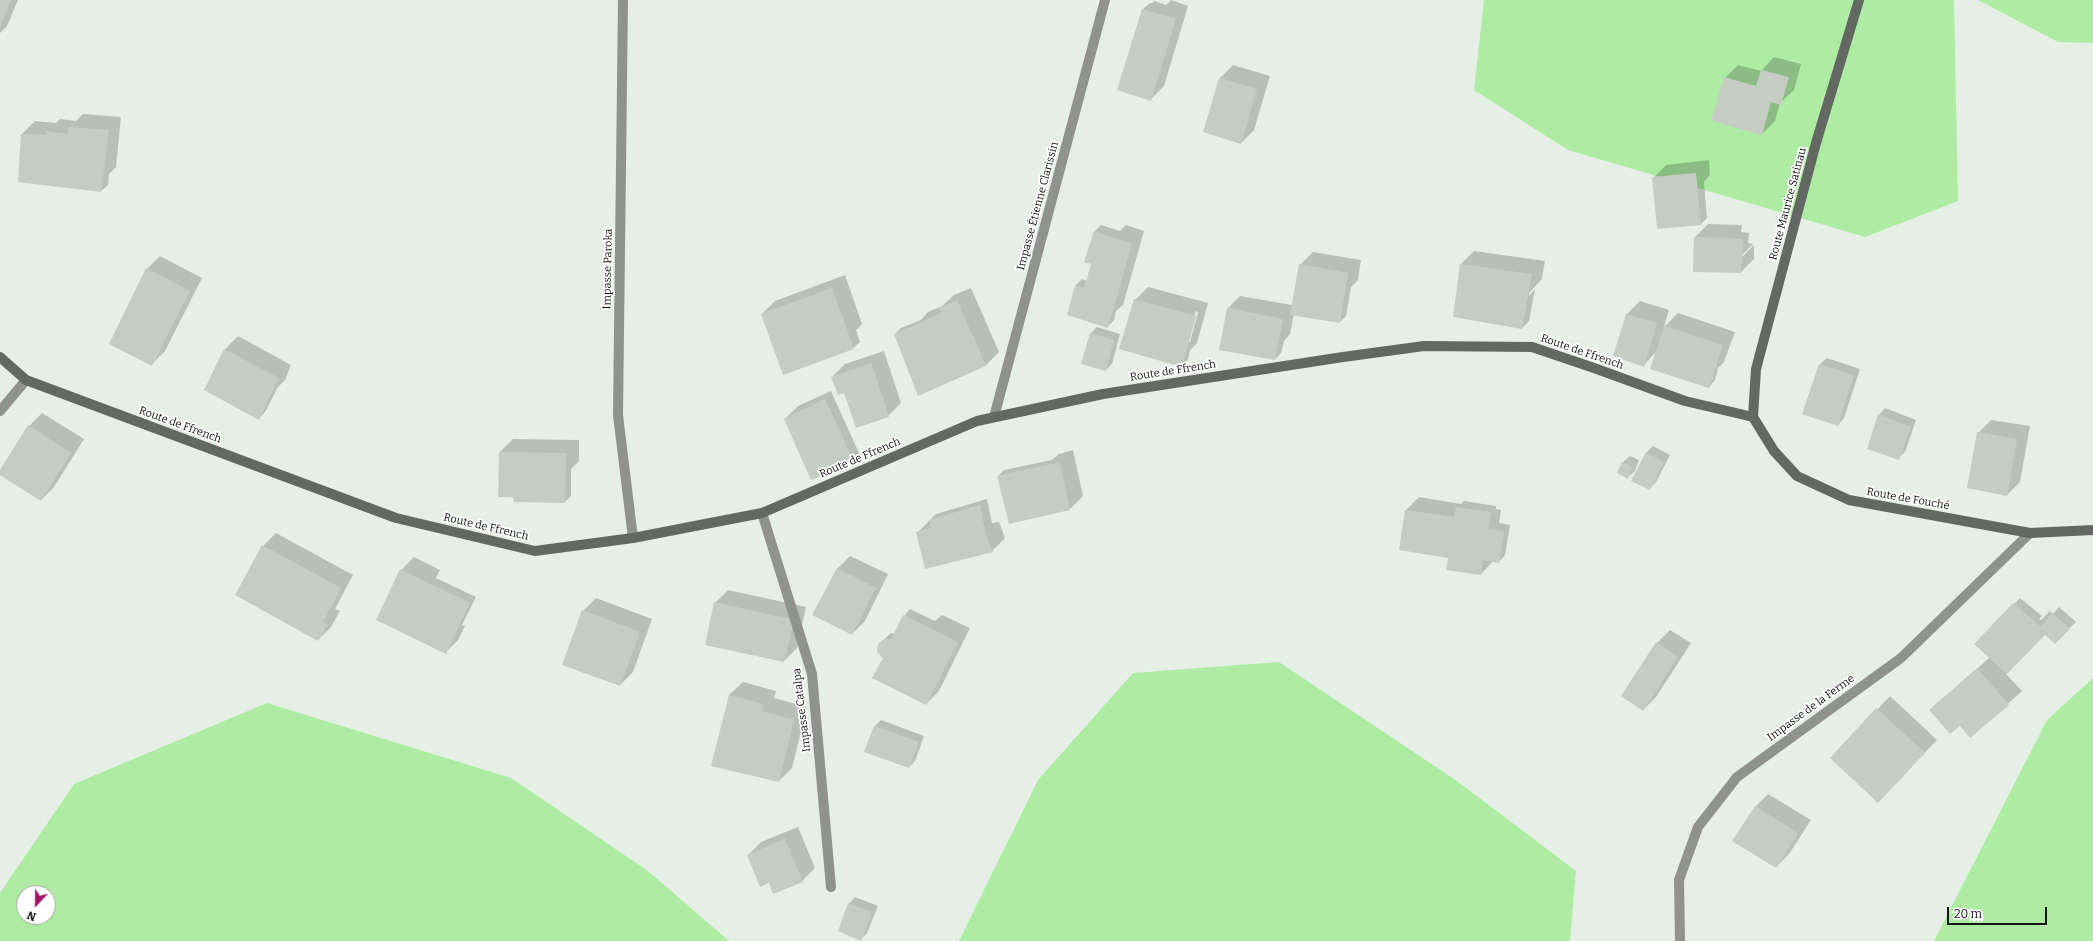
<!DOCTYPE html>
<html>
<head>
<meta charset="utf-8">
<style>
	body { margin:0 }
	#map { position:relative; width:2093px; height:941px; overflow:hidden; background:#e6efe5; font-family:Bitter,serif }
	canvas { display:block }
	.north { position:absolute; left:16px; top:885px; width:40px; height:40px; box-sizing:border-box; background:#fff; border:1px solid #a1a2a1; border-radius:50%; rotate:202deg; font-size:11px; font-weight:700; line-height:16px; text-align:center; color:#141714 }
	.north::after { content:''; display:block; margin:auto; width:14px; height:18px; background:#9e1767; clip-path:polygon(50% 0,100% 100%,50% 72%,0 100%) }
	.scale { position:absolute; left:1947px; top:907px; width:100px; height:18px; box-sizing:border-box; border:2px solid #141714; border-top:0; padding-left:5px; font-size:12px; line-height:14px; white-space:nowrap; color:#141714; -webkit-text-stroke:3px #fff; paint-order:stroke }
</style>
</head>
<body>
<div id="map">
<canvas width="2093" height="941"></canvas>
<div class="north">N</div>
<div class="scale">20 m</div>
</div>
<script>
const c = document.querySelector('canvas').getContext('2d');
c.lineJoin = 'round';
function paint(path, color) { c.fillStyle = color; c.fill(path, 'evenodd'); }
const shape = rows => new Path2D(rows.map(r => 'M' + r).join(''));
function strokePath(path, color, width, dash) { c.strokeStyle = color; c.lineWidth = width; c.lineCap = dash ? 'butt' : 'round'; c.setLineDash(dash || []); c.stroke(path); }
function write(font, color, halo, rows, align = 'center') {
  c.font = font + ' Bitter,serif'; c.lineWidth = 3.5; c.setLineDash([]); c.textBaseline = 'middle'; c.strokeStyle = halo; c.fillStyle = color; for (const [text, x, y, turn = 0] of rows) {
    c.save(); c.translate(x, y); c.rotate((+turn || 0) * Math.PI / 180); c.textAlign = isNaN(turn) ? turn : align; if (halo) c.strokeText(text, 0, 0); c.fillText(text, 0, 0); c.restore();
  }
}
const green = shape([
	[1484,0,1954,0,1958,201,1865,237,1568,150,1474,90],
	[1978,0,2093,0,2093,43,2058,42],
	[1279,662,1457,781,1576,871,1570,941,959,941,1038,780,1133,673],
	[2093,678,2093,941,1934,941,2047,720],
	[267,703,511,778,648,871,729,941,0,941,0,893,74,784],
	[24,893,48,893,48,917,24,917]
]);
const shadow = shape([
	[0,0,18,0,7,26,0,33],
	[1171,0,1188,6,1164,86,1151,99,1118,89,1143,9,1150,3,1152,3,1155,1,1166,5],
	[1774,57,1801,64,1794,90,1780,103,1775,121,1762,134,1725,78,1738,65,1761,71],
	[1233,65,1270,76,1254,130,1241,143,1220,78],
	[83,114,121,117,116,167,109,174,108,185,101,191,22,134,35,121,56,123,60,119,76,121],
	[1709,160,1710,175,1704,182,1707,218,1701,224,1691,225,1653,178,1666,165],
	[1708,224,1742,225,1741,232,1749,233,1748,243,1753,244,1738,259,1739,260,1754,245,1754,259,1741,272,1695,237],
	[1101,225,1120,231,1126,225,1144,231,1123,305,1116,311,1114,320,1107,327,1075,286,1082,279,1087,281,1092,264,1095,231],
	[1474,251,1545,261,1542,279,1529,293,1529,296,1535,289,1529,321,1522,328,1461,264],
	[1313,252,1361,260,1358,280,1351,287,1346,316,1340,322,1294,314,1290,334,1284,341,1281,353,1275,359,1227,309,1240,296,1292,305,1300,265],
	[160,256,202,278,165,351,152,364,147,269],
	[845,275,862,324,856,330,860,342,853,348,762,314,775,301],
	[1148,287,1208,303,1197,343,1190,350,1188,359,1182,366,1135,300],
	[1196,311,1198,312,1190,342,1188,342],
	[971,288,999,352,986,365,895,334,901,328,921,320,928,312,942,306,954,295],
	[1640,301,1669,310,1664,327,1678,313,1735,332,1724,362,1718,368,1715,380,1709,387,1656,352,1643,366,1614,355,1627,314],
	[1714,371,1712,380,1710,380],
	[1097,327,1120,334,1112,364,1106,370,1091,333],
	[238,336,291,365,285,380,278,387,265,412,258,419,205,390,225,349],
	[884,351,901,403,888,416,844,391,832,377,845,364],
	[1827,358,1860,369,1844,418,1838,425,1804,414,1820,364],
	[831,391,859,453,852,459,785,419,798,406],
	[1885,408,1916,420,1905,452,1898,458,1879,415],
	[42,413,84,439,54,487,41,500,0,474,0,471,29,426],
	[1991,420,2030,426,2020,482,2007,495,1978,433],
	[513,439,579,440,579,461,571,469,571,496,565,502,500,452],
	[1653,446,1670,455,1656,482,1650,488,1646,453],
	[1073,450,1083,496,1070,509,998,476,1004,470,1052,460,1059,454],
	[1630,456,1639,460,1635,471,1628,477,1619,472,1623,462],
	[1419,497,1461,504,1464,501,1496,506,1496,509,1501,510,1499,523,1510,525,1505,555,1499,562,1493,561,1481,574,1450,557,1406,510],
	[987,499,992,523,999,522,1005,538,992,551,917,533,936,514],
	[276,533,353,575,335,609,340,611,331,627,318,640,236,595,263,546],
	[850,556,888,574,865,621,852,634,837,569],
	[414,557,440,570,436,578,476,597,462,625,465,626,458,640,445,653,401,570],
	[728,590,806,607,797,648,784,661,706,644,715,603],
	[596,598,652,619,633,672,620,685,583,611],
	[2020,598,2042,616,2039,619,2041,620,2050,611,2053,614,2059,607,2076,622,2055,642,2045,634,2006,674,2022,691,1971,737,1969,676,1990,657,2014,604],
	[910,609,935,621,942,615,970,628,939,691,926,704,884,659,879,644,891,633,895,634,904,616],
	[1670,630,1691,643,1656,697,1643,710,1657,643],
	[743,682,776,691,774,698,807,707,792,768,779,781,729,695],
	[1890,696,1937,740,1891,788,1831,758],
	[881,720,924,736,915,761,909,767,865,751,875,726],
	[1768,794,1811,820,1789,854,1776,867,1755,807],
	[798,827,815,868,802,881,769,882,748,855,761,842],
	[855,897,878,906,867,933,861,939,849,904]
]);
const building = shape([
	[0,0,11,0,0,27],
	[1142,9,1176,19,1151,101,1117,90],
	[1761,70,1789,77,1781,105,1771,102,1762,135,1711,121,1724,77,1756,86],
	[1219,78,1257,89,1241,144,1203,132],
	[69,127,109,130,101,192,18,182,21,134,46,135,46,131,67,134],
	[1696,173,1701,225,1657,229,1652,177],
	[1094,231,1132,244,1108,328,1067,315,1075,285,1084,288,1091,264,1084,262],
	[1694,237,1743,239,1741,273,1693,272],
	[1299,264,1348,273,1340,323,1290,315],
	[1460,264,1532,274,1522,329,1453,317],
	[146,268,190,291,152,366,109,344],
	[832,288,854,349,783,375,761,314],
	[1134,299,1196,316,1182,367,1119,349],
	[957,300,986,366,918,396,894,334,942,313,939,308],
	[1227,308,1283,319,1275,360,1219,350],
	[1626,314,1657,323,1644,367,1613,356],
	[1664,326,1723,345,1709,388,1650,369],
	[1090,333,1114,340,1106,371,1081,364],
	[224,349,279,378,259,420,204,390],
	[871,363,889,417,856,428,844,393,838,395,831,377],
	[1819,364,1854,375,1838,426,1802,414],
	[825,399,853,460,833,472,811,480,784,419],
	[1878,414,1911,427,1899,460,1867,449],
	[28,425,71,453,41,501,0,475,0,470],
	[1977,432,2017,439,2007,496,1967,488],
	[499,452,566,453,565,503,514,502,513,497,498,497],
	[1646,452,1664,462,1650,490,1631,481],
	[1060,462,1070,510,1009,524,997,476],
	[1622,462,1633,467,1628,479,1617,473],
	[980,505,986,535,993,552,925,569,916,532,931,528,929,520],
	[1456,507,1491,512,1488,529,1504,531,1499,563,1483,560,1481,575,1446,570,1448,558,1399,550,1405,510,1454,517],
	[262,545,341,588,323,622,327,624,318,641,235,595],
	[837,568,876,588,852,635,812,615],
	[400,569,470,603,446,654,376,620],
	[714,602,794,620,784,662,705,645],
	[2013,603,2041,627,2052,613,2070,629,2055,644,2045,635,2007,674,1974,644],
	[582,610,640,632,620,686,562,665],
	[903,615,958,642,926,705,872,678,883,658,877,652,878,644,884,639,891,640],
	[1656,642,1678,657,1643,711,1621,696],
	[1977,668,2009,705,1970,738,1960,726,1950,734,1929,710],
	[729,695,764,704,762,711,794,720,779,782,711,766],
	[1876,708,1925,753,1878,803,1830,758],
	[874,726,919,742,909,768,864,752],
	[1755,806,1798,833,1776,868,1732,841],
	[785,839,803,882,773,894,769,883,760,887,747,855],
	[848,903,872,912,861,941,838,931]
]);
const lane = shape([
	[994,417,1105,0],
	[762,513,812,674,831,887]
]);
const street = shape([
	[623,0,618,415,633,538],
	[0,411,26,380],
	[1680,941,1679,880,1698,827,1737,777,1901,658,2030,533]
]);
const secondary = shape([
	[0,357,26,380,396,518,535,551,633,538,762,513,977,421,1103,394,1343,357,1424,346,1532,347,1594,368,1685,401,1753,417],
	[1753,417,1756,369,1816,143,1859,0],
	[1753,417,1774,451,1797,476,1849,500,2030,533,2093,530]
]);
const streetNames = [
	["Route Maurice Satinau",1788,204,-75],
	["Impasse Étienne Clarissin",1038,206,-75],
	["Impasse Paroka",608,269,-89],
	["Route de Ffrench",1582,352,19],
	["Route de Ffrench",1173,371,-9],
	["Route de Ffrench",180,425,20],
	["Route de Ffrench",860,458,-23],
	["Route de Fouché",1908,499,10],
	["Route de Ffrench",486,527,13],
	["Impasse de la Ferme",1811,708,-36],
	["Impasse Catalpa",802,710,-97]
];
paint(green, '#aeeca4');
paint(shadow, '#0003');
paint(building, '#c5cdc3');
strokePath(lane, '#8f928e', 10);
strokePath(street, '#8f928e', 10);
strokePath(secondary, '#636862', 10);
write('11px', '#141714', '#fff', streetNames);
</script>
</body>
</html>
